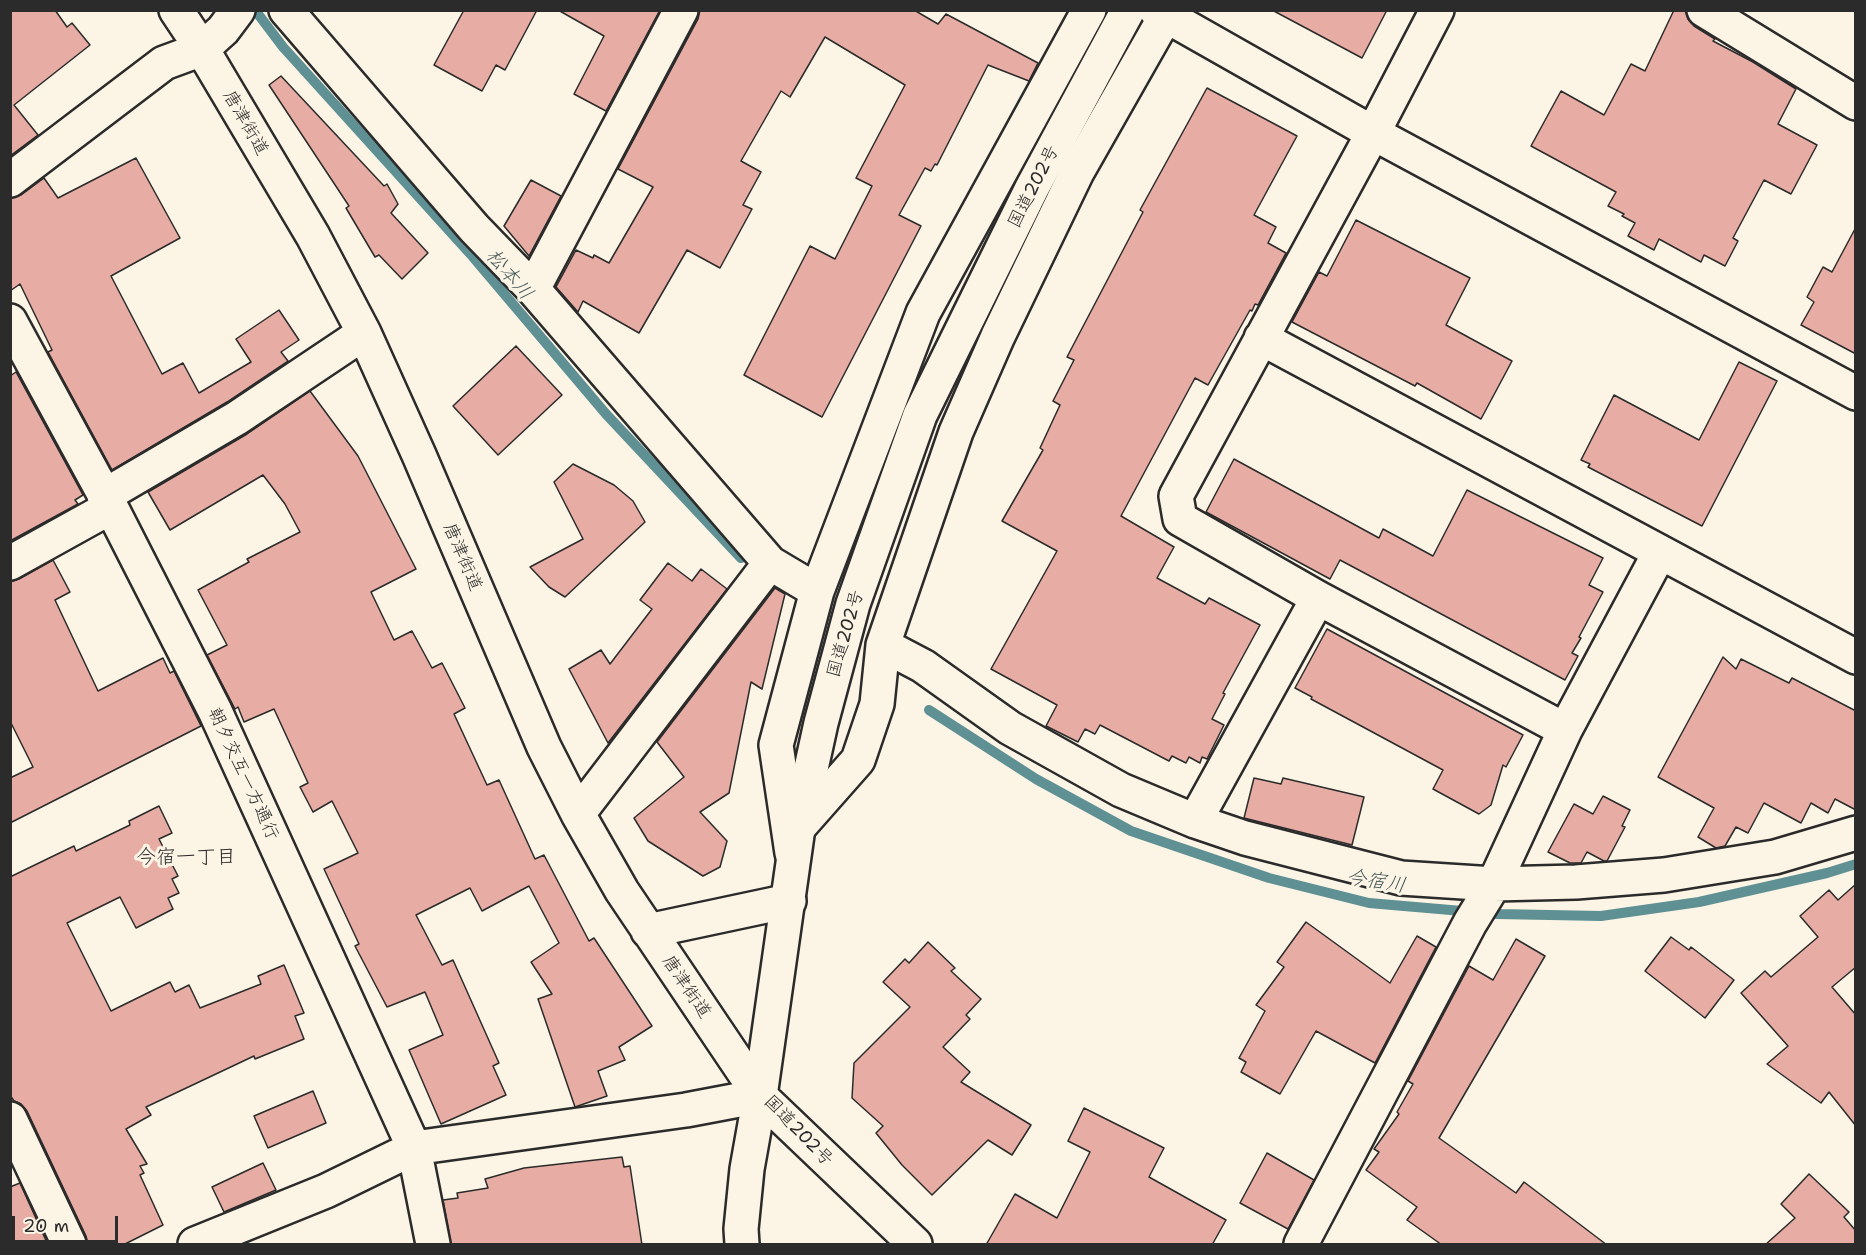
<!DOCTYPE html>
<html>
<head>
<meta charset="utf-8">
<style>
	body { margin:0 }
	#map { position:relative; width:1866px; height:1255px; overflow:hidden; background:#fcf5e5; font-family:"Shantell Sans",sans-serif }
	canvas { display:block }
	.frame { position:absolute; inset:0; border:12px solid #2b2b2b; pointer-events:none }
	.scale { position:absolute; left:12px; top:1216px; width:106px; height:27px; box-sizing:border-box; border:3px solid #2b2b2b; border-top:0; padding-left:8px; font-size:18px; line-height:21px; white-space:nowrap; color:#2b2b2b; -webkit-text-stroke:4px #fcf5e5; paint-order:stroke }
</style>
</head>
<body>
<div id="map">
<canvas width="1866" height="1255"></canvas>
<div class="frame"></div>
<div class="scale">20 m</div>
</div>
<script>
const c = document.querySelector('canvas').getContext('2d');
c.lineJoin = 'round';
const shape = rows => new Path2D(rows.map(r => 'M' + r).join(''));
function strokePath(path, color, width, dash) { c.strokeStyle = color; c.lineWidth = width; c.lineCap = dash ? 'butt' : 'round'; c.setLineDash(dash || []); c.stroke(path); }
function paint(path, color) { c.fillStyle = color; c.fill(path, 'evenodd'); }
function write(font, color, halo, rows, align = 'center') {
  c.font = font + ' "Shantell Sans","Klee One",sans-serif'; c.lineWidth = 6; c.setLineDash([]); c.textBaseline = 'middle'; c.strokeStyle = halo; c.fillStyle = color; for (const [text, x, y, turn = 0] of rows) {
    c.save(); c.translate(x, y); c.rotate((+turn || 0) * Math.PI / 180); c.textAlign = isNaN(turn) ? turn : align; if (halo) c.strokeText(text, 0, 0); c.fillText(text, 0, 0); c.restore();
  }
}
const stream = shape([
	[255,10,283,47,473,257,606,414,741,558],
	[929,710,1036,779,1131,831,1269,878,1369,903,1497,914,1601,916,1699,902,1827,873,1856,864]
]);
const building = shape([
	[10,10,55,10,67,27,72,23,90,45,14,105,38,135,10,156,10,10],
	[464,10,537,10,505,70,496,65,482,91,434,65,464,10],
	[558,10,660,10,606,111,574,94,604,36,558,10],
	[700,10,914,10,938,24,946,14,1038,63,1029,81,988,65,937,165,935,164,931,171,925,168,899,215,921,226,822,417,744,375,810,246,835,259,872,186,856,178,905,85,825,37,790,97,781,91,741,161,761,172,743,205,752,209,720,268,687,250,639,333,583,301,578,312,556,287,576,250,593,258,594,255,609,263,653,187,618,169,698,19,700,10],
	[1272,10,1387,10,1362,58,1272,10],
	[1674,10,1685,10,1688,19,1694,26,1715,39,1713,41,1753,62,1796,89,1778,124,1817,145,1791,194,1764,180,1733,238,1738,241,1725,266,1704,255,1701,262,1659,239,1654,250,1628,236,1635,223,1622,216,1624,214,1608,206,1616,192,1531,146,1561,91,1604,115,1631,64,1645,71,1674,10],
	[281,76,384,186,387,184,398,204,391,213,428,253,402,279,379,255,375,257,346,208,349,206,269,85,281,76],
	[1207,88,1297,136,1254,215,1276,227,1268,243,1286,253,1258,305,1255,304,1252,311,1250,310,1208,385,1195,378,1121,516,1174,547,1157,578,1205,604,1209,598,1260,625,1223,693,1225,694,1212,719,1224,725,1207,759,1202,757,1200,763,1189,757,1186,763,1172,756,1169,761,1100,725,1095,734,1085,729,1078,742,1046,726,1057,705,991,669,1057,551,1002,521,1043,450,1040,448,1060,405,1053,401,1074,360,1067,357,1143,212,1140,210,1207,88],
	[136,158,180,238,111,276,162,374,183,363,199,393,251,362,236,339,279,310,299,340,281,352,288,361,227,402,112,470,48,352,52,350,20,284,10,291,10,198,21,195,44,178,58,198,136,158],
	[531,180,561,196,529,256,504,226,531,180],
	[1356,220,1470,278,1446,325,1512,361,1481,419,1417,383,1415,386,1292,322,1319,272,1327,276,1356,220],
	[1856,227,1856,354,1801,325,1814,302,1807,297,1823,267,1832,272,1856,227],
	[516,346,562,395,498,455,453,406,516,346],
	[1739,362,1777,381,1702,526,1588,467,1590,464,1581,460,1614,395,1699,440,1739,362],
	[16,372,83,495,75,500,78,504,10,541,10,376,16,372],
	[310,391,358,456,416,569,371,592,394,640,412,631,432,668,442,663,465,708,454,714,487,785,499,780,535,859,544,855,589,941,594,938,652,1026,619,1047,625,1060,598,1071,607,1096,575,1107,538,999,552,994,531,962,559,943,529,886,482,911,470,888,416,915,442,965,453,960,499,1063,493,1066,506,1095,441,1124,409,1050,443,1035,425,992,387,1007,355,946,359,944,324,869,358,853,332,801,313,812,300,787,308,783,274,709,244,722,238,707,235,709,207,655,227,645,198,590,249,562,247,559,300,532,285,504,263,475,170,530,148,492,247,434,310,391],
	[1234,459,1379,538,1383,529,1433,556,1467,490,1603,558,1589,585,1603,592,1579,637,1581,638,1572,653,1578,656,1565,680,1340,560,1330,579,1206,512,1234,459],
	[573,464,614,485,633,501,645,522,565,597,549,587,530,567,583,539,554,482,573,464],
	[53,560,70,592,55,600,98,691,163,658,170,673,174,671,201,726,10,823,10,778,33,767,10,721,10,582,19,579,53,560],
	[668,563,692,581,701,569,727,589,608,743,569,669,601,650,610,664,652,609,640,600,668,563],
	[775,588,785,594,762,689,751,682,729,793,700,812,727,841,720,867,703,876,648,841,634,818,684,777,657,742,775,588],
	[1327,629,1523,735,1506,767,1503,765,1491,805,1479,814,1433,789,1443,770,1311,699,1312,697,1295,688,1327,629],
	[1723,657,1736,669,1741,659,1789,683,1792,678,1856,711,1856,810,1835,799,1828,813,1811,803,1801,823,1764,803,1748,833,1736,827,1725,846,1716,848,1698,837,1714,808,1658,777,1723,657],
	[1254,778,1281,784,1283,778,1364,797,1352,845,1244,818,1254,778],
	[1603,796,1630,810,1622,826,1625,827,1607,861,1604,861,1587,852,1581,863,1570,863,1548,852,1574,804,1593,814,1603,796],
	[159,806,172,833,159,839,178,876,172,879,179,893,168,898,173,909,136,928,120,897,67,923,111,1011,170,982,175,992,189,985,200,1008,261,984,258,976,284,965,304,1013,295,1016,304,1039,255,1059,254,1056,146,1107,151,1115,126,1129,147,1164,140,1166,144,1173,140,1175,163,1225,123,1245,88,1245,86,1236,27,1111,21,1104,14,1101,10,1095,10,877,74,846,76,851,130,825,129,821,159,806],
	[1856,884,1856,967,1832,987,1856,1015,1856,1126,1829,1092,1821,1103,1767,1064,1788,1046,1741,993,1765,971,1771,977,1818,937,1800,916,1829,890,1838,900,1856,884],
	[1306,922,1390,983,1417,936,1436,947,1375,1063,1316,1031,1280,1094,1241,1072,1246,1062,1239,1058,1265,1011,1256,1005,1284,967,1277,962,1306,922],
	[1671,937,1689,950,1691,947,1734,980,1705,1018,1645,971,1671,937],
	[1516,939,1545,956,1439,1138,1516,1193,1524,1182,1607,1245,1442,1245,1407,1220,1417,1207,1366,1170,1379,1152,1374,1149,1399,1114,1397,1112,1413,1084,1408,1081,1469,966,1493,980,1516,939],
	[928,942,955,968,951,971,981,999,966,1015,970,1019,943,1047,970,1072,961,1082,1031,1125,1012,1155,988,1140,932,1195,902,1165,876,1133,883,1126,852,1098,854,1063,910,1007,883,982,905,959,909,963,928,942],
	[313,1091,326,1123,268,1148,254,1116,313,1091],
	[1084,1108,1164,1148,1149,1177,1226,1220,1212,1245,986,1245,1015,1194,1057,1218,1090,1152,1068,1141,1084,1108],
	[1267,1153,1314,1180,1288,1229,1240,1203,1267,1153],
	[622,1157,624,1167,630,1166,642,1245,451,1245,443,1200,458,1198,457,1193,488,1188,485,1179,524,1168,622,1157],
	[263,1163,276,1190,224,1212,212,1187,263,1163],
	[1809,1174,1849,1212,1844,1217,1856,1231,1856,1245,1765,1245,1795,1218,1781,1204,1809,1174],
	[20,1183,48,1245,10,1245,10,1187,20,1183]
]);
const minor = shape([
	[176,10,202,49,313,236,364,333,419,455,544,747,578,814,622,891,760,1096,686,1110,414,1148,326,1191,195,1244],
	[286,10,474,228,533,289,770,563,817,591],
	[1156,10,1373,133,1856,393],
	[1437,10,1373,133,1176,496,1180,519,1318,598,1565,730],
	[1704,10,1856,103],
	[10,180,164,63,202,49,223,30,238,10],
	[533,289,681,10],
	[10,321,111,507,215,711,414,1148,433,1244],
	[1261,338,1856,657],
	[104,496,237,418,364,333],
	[10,563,111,507],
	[883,645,923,666,1010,728,1121,790,1195,821,1245,838,1401,878,1494,884,1576,882,1664,875,1775,857,1856,833],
	[578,814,770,563],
	[1195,821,1318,598],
	[798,828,858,760,877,704,883,645,956,432,998,336,1077,172,1169,10],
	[792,853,776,745,817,591,923,313,1089,10],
	[648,931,789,901],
	[10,1119,69,1244],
	[1301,1244,1470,923,1494,884,1565,730,1660,552]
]);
const major = shape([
	[742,1244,741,1229,747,1169,760,1096]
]);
const highway = shape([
	[915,1244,760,1096,798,828,821,723,853,604,920,415,1032,188,1128,10]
]);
const streetNames = [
	["唐津街道",245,123,60],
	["国道202号",1034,187,-63],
	["唐津街道",462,557,67],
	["国道202号",846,634,-74],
	["朝夕交互一方通行",243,774,65],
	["唐津街道",686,987,56],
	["国道202号",798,1131,46]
];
const waterNames = [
	["松本川",509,275,49],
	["今宿川",1376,882,9]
];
const neighbourhoodNames = [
	["今宿一丁目",186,858]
];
strokePath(stream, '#5f9094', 10);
paint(building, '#e7ada4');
strokePath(building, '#2b2b2b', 1.5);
strokePath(minor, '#2b2b2b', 38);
strokePath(major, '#2b2b2b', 38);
strokePath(highway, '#2b2b2b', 38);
strokePath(minor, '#fcf5e5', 33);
strokePath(major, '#fcf5e5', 33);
strokePath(highway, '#fcf5e5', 33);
write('18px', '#2b2b2b', '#fcf5e5', streetNames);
write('italic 20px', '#415557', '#fcf5e5', waterNames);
write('20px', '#2b2b2b', '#fcf5e5', neighbourhoodNames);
</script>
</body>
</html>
